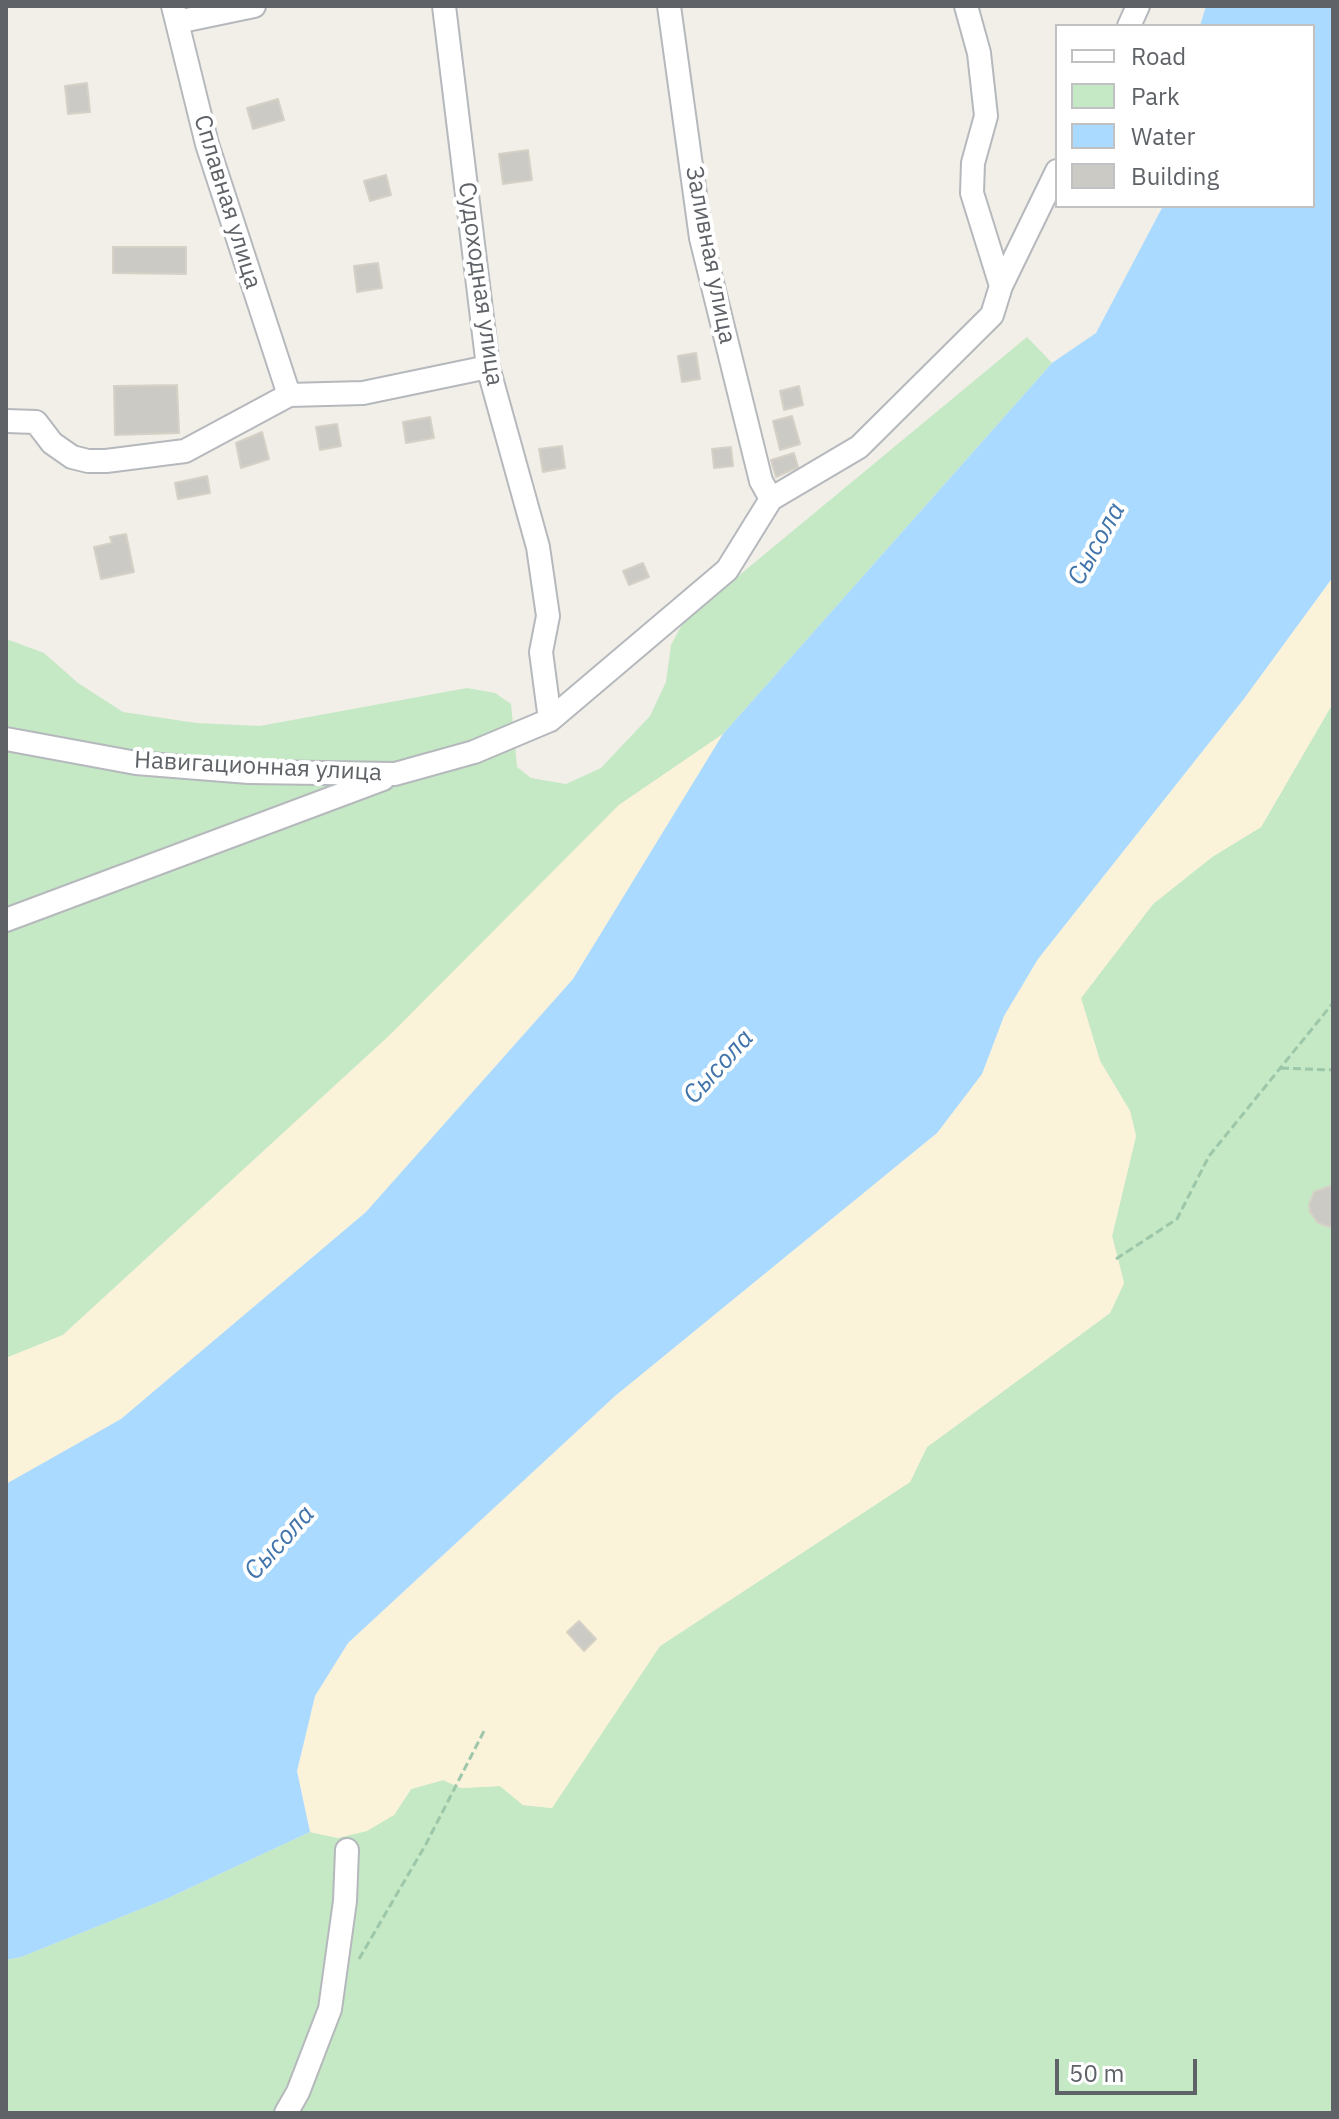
<!DOCTYPE html>
<html>
<head>
<meta charset="utf-8">
<style>
	body { margin:0 }
	#map { position:relative; width:1339px; height:2119px; overflow:hidden; background:#f1efe8; font-family:"IBM Plex Sans",sans-serif }
	canvas { display:block }
	.frame { position:absolute; inset:0; border:8px solid #5f6368; pointer-events:none }
	.legend { position:absolute; left:1055px; top:24px; width:260px; height:184px; box-sizing:border-box; background:#fff; border:2px solid #bfc1c3; margin:0; padding:10px 14px; list-style:none; font-size:24px; color:#5f6368 }
	.legend li { display:flex; align-items:center; gap:16px; height:40px }
	.legend b { width:40px; border:2px solid #bfc1c3 }
	.scale { position:absolute; left:1055px; top:2059px; width:142px; height:36px; box-sizing:border-box; border:4px solid #5f6368; border-top:0; padding-left:10px; font-size:24px; line-height:28px; white-space:nowrap; color:#5f6368; -webkit-text-stroke:6px #fff; paint-order:stroke }
</style>
</head>
<body>
<div id="map">
<canvas width="1339" height="2119"></canvas>
<div class="frame"></div>
<ul class="legend">
<li><b style="height:10px;background:#fff"></b>Road</li>
<li><b style="height:22px;background:#c5e8c5"></b>Park</li>
<li><b style="height:22px;background:#aadaff"></b>Water</li>
<li><b style="height:22px;background:#cccac5"></b>Building</li>
</ul>
<div class="scale">50 m</div>
</div>
<script>
const c = document.querySelector('canvas').getContext('2d');
c.lineJoin = 'round';
function paint(path, color) { c.fillStyle = color; c.fill(path, 'evenodd'); }
const shape = rows => new Path2D(rows.map(r => 'M' + r).join(''));
function strokePath(path, color, width, dash) { c.strokeStyle = color; c.lineWidth = width; c.lineCap = dash ? 'butt' : 'round'; c.setLineDash(dash || []); c.stroke(path); }
function write(font, color, halo, rows, align = 'center') {
  c.font = font + ' "IBM Plex Sans",sans-serif'; c.lineWidth = 8; c.setLineDash([]); c.textBaseline = 'middle'; c.strokeStyle = halo; c.fillStyle = color; for (const [text, x, y, turn = 0] of rows) {
    c.save(); c.translate(x, y); c.rotate((+turn || 0) * Math.PI / 180); c.textAlign = isNaN(turn) ? turn : align; if (halo) c.strokeText(text, 0, 0); c.fillText(text, 0, 0); c.restore();
  }
}
const green = shape([
	[1027,337,1052,363,723,734,619,805,390,1035,63,1335,6,1358,6,639,44,653,78,683,123,712,196,723,260,726,467,688,495,693,511,704,517,767,531,778,566,784,601,768,650,716,666,682,671,645,684,621],
	[1333,703,1333,2113,6,2113,6,1960,21,1957,166,1899,310,1832,338,1838,394,1815,411,1789,443,1780,461,1788,500,1786,523,1805,552,1808,660,1646,910,1482,927,1447,1110,1313,1124,1283,1112,1236,1136,1136,1130,1111,1100,1061,1081,998,1153,904,1212,857,1261,827]
]);
const sand = shape([
	[1333,577,1333,703,1261,827,1212,857,1153,904,1081,998,1100,1061,1130,1111,1136,1136,1112,1236,1124,1283,1110,1313,927,1447,910,1482,660,1646,552,1808,523,1805,500,1786,461,1788,443,1780,411,1789,394,1815,367,1831,338,1838,310,1832,297,1772,315,1696,348,1643,615,1396,937,1133,982,1074,1004,1016,1038,959,1243,700],
	[723,734,573,979,366,1212,121,1419,6,1484,6,1358,63,1335,390,1035,619,805]
]);
const water = shape([
	[1206,6,1333,6,1333,577,1243,700,1038,959,1004,1016,982,1074,937,1133,615,1396,348,1643,315,1696,297,1771,310,1832,166,1899,21,1957,6,1960,6,1484,121,1419,366,1212,573,979,723,734,1052,363,1096,333,1163,206,1313,206,1313,26,1200,26]
]);
const building = shape([
	[87,83,90,112,68,114,65,86,87,83],
	[278,99,284,120,253,129,247,108,278,99],
	[528,150,532,180,503,184,499,154,528,150],
	[386,175,391,195,370,201,364,181,386,175],
	[113,247,186,247,186,274,113,273,113,247],
	[378,263,382,288,357,292,354,266,378,263],
	[696,353,700,379,682,382,678,356,696,353],
	[177,385,179,433,115,435,114,386,177,385],
	[799,386,803,405,784,410,780,391,799,386],
	[792,416,800,444,780,450,773,421,792,416],
	[430,417,434,438,406,443,403,422,430,417],
	[337,424,341,446,320,450,316,427,337,424],
	[262,432,269,459,241,468,236,443,262,432],
	[562,446,565,468,543,472,539,449,562,446],
	[731,447,733,466,714,468,712,449,731,447],
	[794,453,798,467,776,477,771,460,794,453],
	[207,476,210,493,178,499,175,483,207,476],
	[126,534,134,572,101,579,94,547,112,543,110,537,126,534],
	[643,563,649,577,629,585,623,571,643,563],
	[1333,1185,1333,1228,1318,1223,1310,1212,1309,1205,1314,1192,1333,1185],
	[579,1621,596,1639,584,1651,567,1632,579,1621]
]);
const path = shape([
	[1281,1068,1333,1070],
	[1116,1259,1177,1219,1209,1156,1333,1003],
	[359,1959,426,1844,484,1731]
]);
const minor = shape([
	[173,6,207,144,289,395],
	[444,6,488,367,538,547,548,616,541,652,550,720],
	[669,6,701,238,761,481,771,499],
	[966,6,979,53,986,116,973,163,972,193,1001,286],
	[177,22,254,6],
	[1129,26,1138,6],
	[6,421,36,422,52,443,72,457,88,461,106,461,185,451,289,395,363,393,488,367],
	[6,739,136,763,249,772,395,774,474,752,550,720,727,570,771,499,859,447,992,315,1001,286,1057,171],
	[6,920,383,779],
	[286,2113,298,2092,330,2009,345,1901,347,1850]
]);
const streetNames = [
	["Сплавная улица",227,202,73],
	["Заливная улица",710,255,79],
	["Судоходная улица",480,284,82],
	["Навигационная улица",258,767,3]
];
const waterNames = [
	["Сысола",1097,544,-61],
	["Сысола",719,1067,-48],
	["Сысола",280,1543,-48]
];
paint(green, '#c5e8c5');
paint(sand, '#fbf3d9');
paint(water, '#aadaff');
paint(building, '#cccac5');
strokePath(building, '#d6d1c6', 2);
strokePath(minor, '#b5b8bc', 26);
strokePath(path, '#9cc7a9', 3, [8, 4]);
strokePath(minor, '#fff', 22);
write('24px', '#5f6368', '#fff', streetNames);
write('italic 26px', '#4174aa', '#fff', waterNames);
</script>
</body>
</html>
